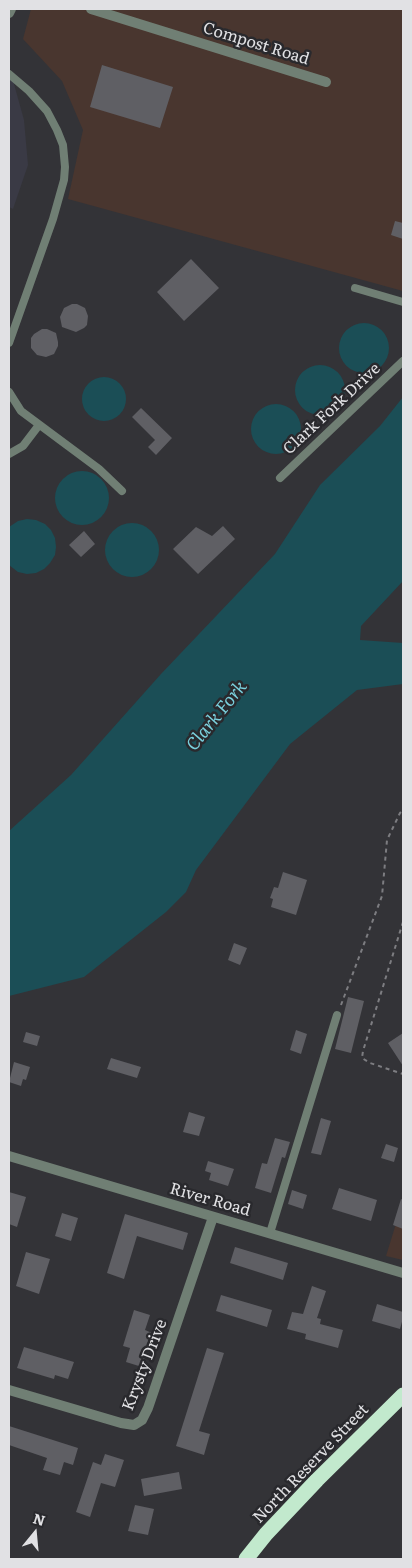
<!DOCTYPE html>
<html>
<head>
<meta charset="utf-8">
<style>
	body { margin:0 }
	#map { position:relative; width:412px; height:1568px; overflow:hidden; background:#333337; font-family:Literata,serif }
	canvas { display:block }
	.frame { position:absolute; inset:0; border:10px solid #e1e1e4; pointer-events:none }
	.north { position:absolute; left:10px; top:1508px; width:50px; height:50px; -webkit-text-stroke:4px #29292d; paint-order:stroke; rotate:17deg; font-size:14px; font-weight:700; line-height:20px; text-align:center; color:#e1e1e4 }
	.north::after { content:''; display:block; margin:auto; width:18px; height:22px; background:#e1e1e4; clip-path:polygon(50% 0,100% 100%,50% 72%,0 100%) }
</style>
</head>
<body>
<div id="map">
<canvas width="412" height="1568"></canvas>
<div class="frame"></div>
<div class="north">N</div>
</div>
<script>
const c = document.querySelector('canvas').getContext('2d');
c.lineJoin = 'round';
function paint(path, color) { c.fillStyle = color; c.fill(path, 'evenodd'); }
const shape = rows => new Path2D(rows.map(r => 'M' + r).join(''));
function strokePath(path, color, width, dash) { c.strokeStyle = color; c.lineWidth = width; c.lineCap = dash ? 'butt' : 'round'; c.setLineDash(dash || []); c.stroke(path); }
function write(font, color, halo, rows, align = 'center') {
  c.font = font + ' Literata,serif'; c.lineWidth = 5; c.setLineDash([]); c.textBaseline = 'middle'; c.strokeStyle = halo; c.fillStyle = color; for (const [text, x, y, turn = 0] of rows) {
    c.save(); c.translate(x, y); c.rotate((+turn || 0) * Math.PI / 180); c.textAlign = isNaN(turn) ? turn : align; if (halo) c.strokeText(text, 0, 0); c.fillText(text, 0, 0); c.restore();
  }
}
const commercial = shape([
	[31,9,403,9,403,291,68,199,83,130,62,81,23,39],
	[403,1201,403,1260,386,1256]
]);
const built = shape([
	[9,66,24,120,28,165,13,209,9,207]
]);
const water = shape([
	'339 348a25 25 0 1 1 50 0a25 25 0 1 1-50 0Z',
	'295 390a25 25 0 1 1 50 0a25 25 0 1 1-50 0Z',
	'82 399a22 22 0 1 1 44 0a22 22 0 1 1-44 0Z',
	[403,397,403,581,361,626,360,640,403,643,403,684,357,690,290,744,196,870,186,892,166,912,84,977,9,996,9,831,71,775,161,674,275,554,320,485,380,426],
	'251 429a25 25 0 1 1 50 0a25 25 0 1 1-50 0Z',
	'55 498a27 27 0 1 1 54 0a27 27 0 1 1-54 0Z',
	[27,519,36,520,45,524,51,530,55,538,56,547,55,555,50,563,44,569,36,573,27,574,18,572,9,565,9,527,18,521],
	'105 550a27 27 0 1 1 54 0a27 27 0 1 1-54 0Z'
]);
const building = shape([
	[102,65,173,87,160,128,90,107],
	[395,221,403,223,403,239,391,235],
	[191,259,219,288,184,321,157,292],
	[72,304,77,304,85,308,88,316,87,325,84,328,76,332,62,327,60,317,64,308],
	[42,329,47,329,56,333,58,342,58,346,54,354,46,357,37,355,31,348,31,338,34,334],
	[141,408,172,438,156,455,148,447,155,440,132,417],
	[223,526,235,539,198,574,173,549,196,527,212,536],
	[84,531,95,544,81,557,69,545],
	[283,872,307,880,296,915,271,907,273,899,270,898,274,887,278,888],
	[234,943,247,948,240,965,228,960],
	[348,997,364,1001,351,1053,335,1049],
	[296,1030,307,1034,301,1054,290,1050],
	[26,1032,40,1036,37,1046,23,1042],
	[403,1033,403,1066,388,1043],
	[111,1058,141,1067,137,1078,107,1069],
	[14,1062,30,1067,26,1080,23,1079,21,1086,9,1082],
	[189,1112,205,1117,199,1136,183,1132],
	[321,1118,331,1121,321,1155,311,1153],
	[275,1138,290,1142,285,1158,282,1157,271,1193,255,1188,262,1163,267,1164],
	[386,1144,398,1148,394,1162,381,1158],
	[208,1161,234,1169,228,1186,209,1180,211,1173,205,1171],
	[339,1188,377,1200,371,1221,332,1209],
	[292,1190,307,1195,303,1209,288,1204],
	[9,1192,26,1197,17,1227,9,1224],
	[401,1199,403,1200,403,1229,393,1225],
	[62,1213,78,1218,71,1241,55,1236],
	[125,1214,188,1233,183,1250,137,1236,124,1279,107,1273],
	[235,1247,288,1263,283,1280,230,1263],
	[26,1252,50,1259,39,1294,16,1286],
	[312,1286,326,1291,317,1318,321,1319,320,1324,343,1330,338,1348,305,1339,306,1334,287,1329,292,1312,303,1314],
	[221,1295,272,1310,267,1327,216,1311],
	[377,1304,403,1312,403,1318,400,1329,372,1321],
	[134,1310,150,1315,145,1330,152,1333,142,1367,126,1362,130,1348,123,1346],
	[24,1347,74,1362,68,1379,55,1375,54,1379,17,1368],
	[207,1348,224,1353,199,1431,210,1434,204,1455,176,1446],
	[9,1426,78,1448,73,1465,64,1462,60,1475,43,1470,47,1458,9,1445],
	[105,1454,124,1460,115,1487,101,1483,90,1517,76,1512,93,1462,101,1465],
	[179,1472,182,1489,144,1496,141,1479],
	[135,1505,154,1509,148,1535,128,1531]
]);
const path = shape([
	[403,922,363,1051,362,1058,370,1063,403,1074],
	[341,1005,382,896,387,840,400,813,403,810]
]);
const lane = shape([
	[9,74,29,91,47,111,57,130,63,145,65,167,64,180,53,219,9,343],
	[355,288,403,302],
	[9,392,21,411,99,469,122,491],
	[9,454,23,446,39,425],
	[280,478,403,361],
	[270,1233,337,1015]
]);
const street = shape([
	[91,9,326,82],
	[9,13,11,9],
	[9,1156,403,1273],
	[9,1390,121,1423,134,1425,142,1420,148,1408,213,1217]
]);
const highway = shape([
	[246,1559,266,1534,317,1480,403,1395]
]);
const streetNames = [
	["Compost Road",256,44,17],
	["Clark Fork Drive",332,409,-43],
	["River Road",210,1200,16],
	["Krysty Drive",145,1365,-69],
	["North Reserve Street",311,1464,-46]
];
const waterNames = [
	["Clark Fork",217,716,-51]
];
paint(commercial, '#49362f');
paint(built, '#3a3a45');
paint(water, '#1b4e56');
paint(building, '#5f5f64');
strokePath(path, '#7d7d81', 2, [4, 4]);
strokePath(lane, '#707f74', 8);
strokePath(street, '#707f74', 10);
strokePath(highway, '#c2e9cd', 15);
write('16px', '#e1e1e4', '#29292d', streetNames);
write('italic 18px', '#7ad0dd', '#29292d', waterNames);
</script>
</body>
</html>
